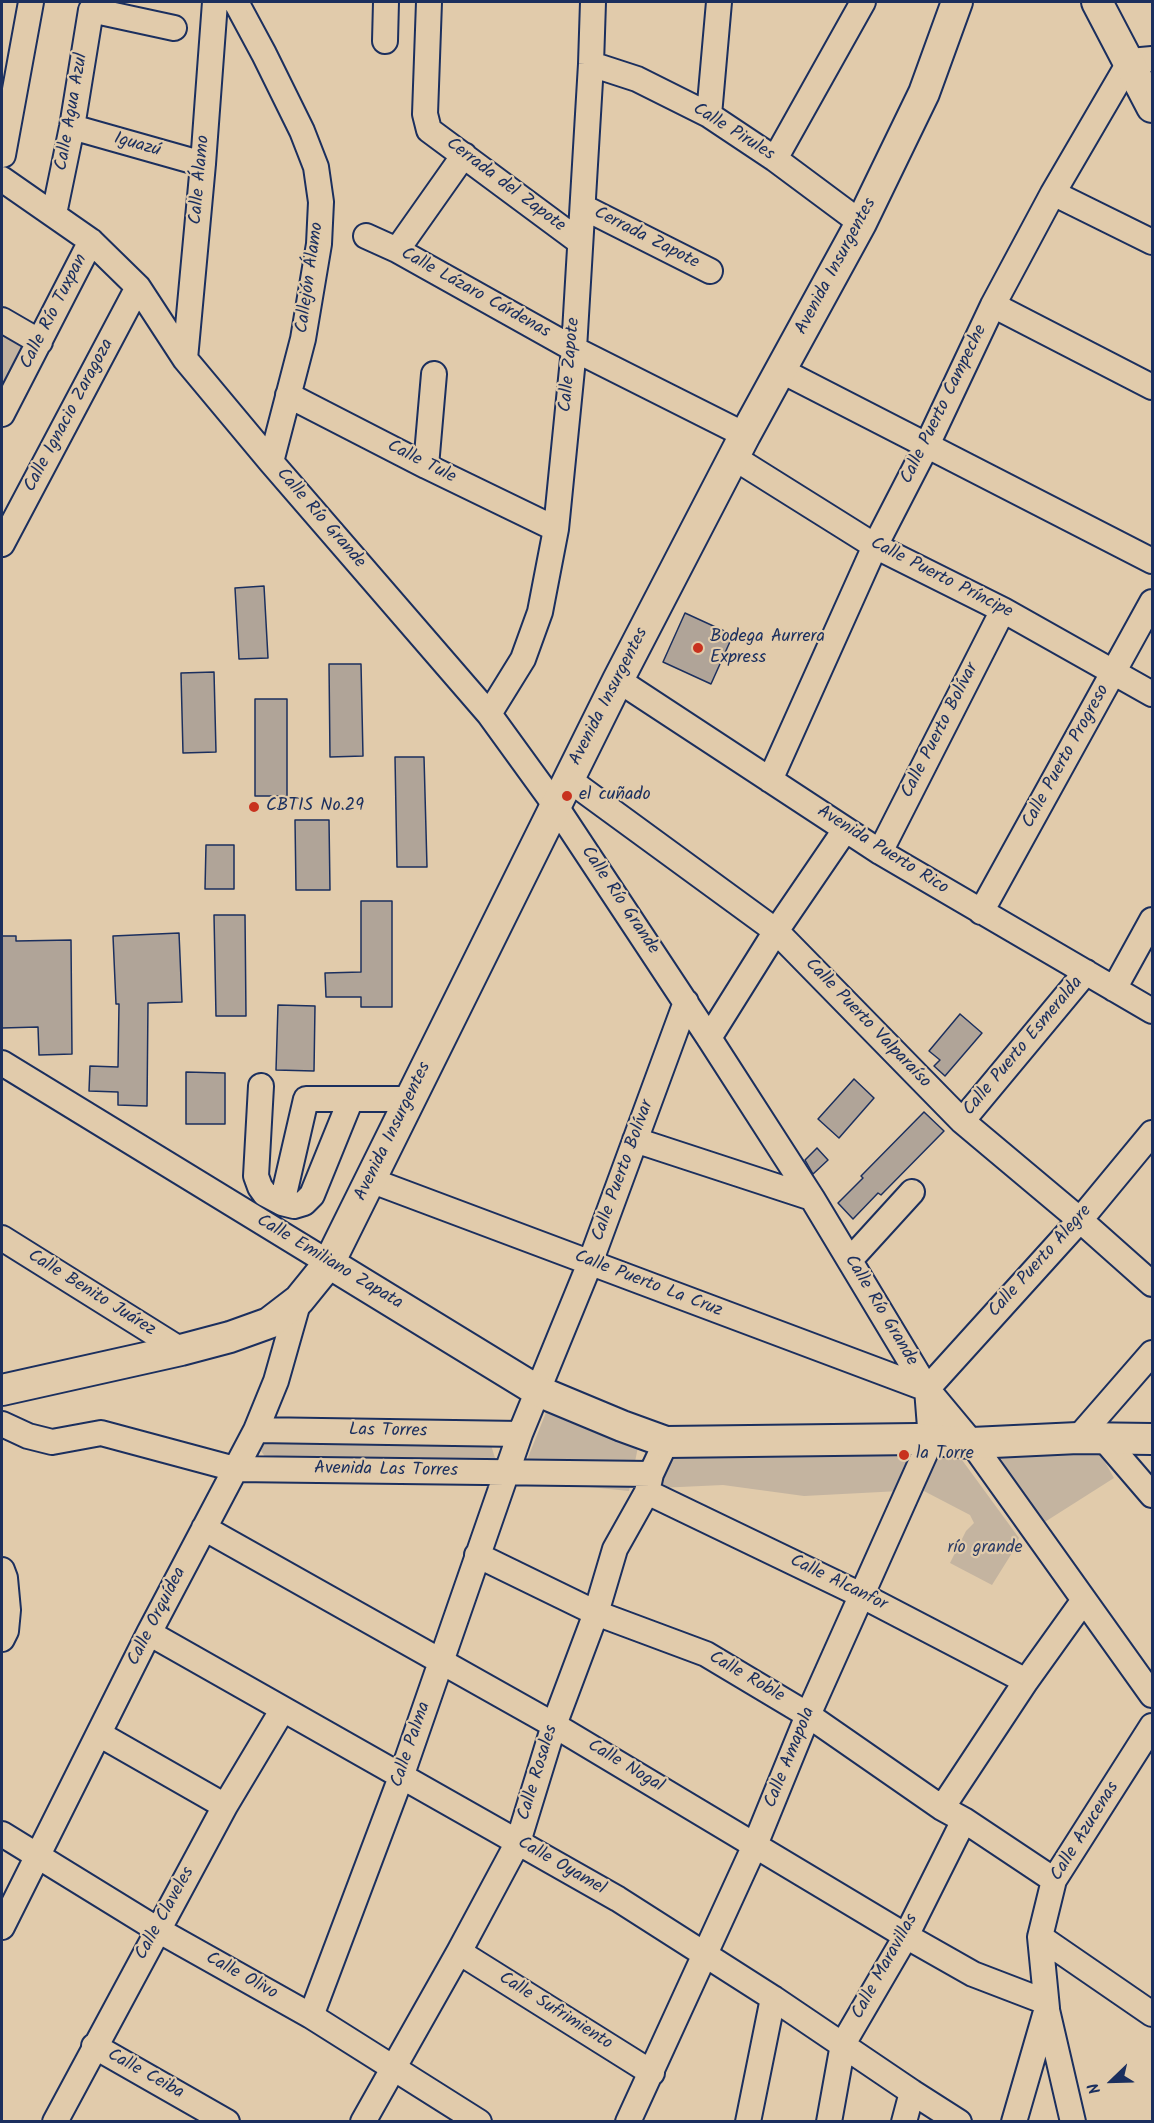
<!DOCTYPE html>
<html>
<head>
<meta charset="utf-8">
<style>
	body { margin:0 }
	#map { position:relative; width:1154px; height:2123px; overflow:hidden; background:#e1cbab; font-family:Kalam,sans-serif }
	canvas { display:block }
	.frame { position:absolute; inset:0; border:3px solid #1b2f5e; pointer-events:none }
	.north { position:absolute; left:1082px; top:2051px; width:60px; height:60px; -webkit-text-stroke:4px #e1cbab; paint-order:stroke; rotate:247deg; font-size:16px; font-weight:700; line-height:24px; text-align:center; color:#1b2f5e }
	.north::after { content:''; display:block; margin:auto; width:21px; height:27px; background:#1b2f5e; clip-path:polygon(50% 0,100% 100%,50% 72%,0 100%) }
</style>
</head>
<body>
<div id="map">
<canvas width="1154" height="2123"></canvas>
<div class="frame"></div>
<div class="north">N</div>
</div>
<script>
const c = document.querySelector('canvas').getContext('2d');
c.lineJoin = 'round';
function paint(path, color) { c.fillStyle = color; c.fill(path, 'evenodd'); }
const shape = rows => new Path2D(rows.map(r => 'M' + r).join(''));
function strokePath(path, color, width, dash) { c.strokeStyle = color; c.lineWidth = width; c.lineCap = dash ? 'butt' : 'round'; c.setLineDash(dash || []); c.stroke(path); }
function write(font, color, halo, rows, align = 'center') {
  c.font = font + ' Kalam,sans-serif'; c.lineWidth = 4.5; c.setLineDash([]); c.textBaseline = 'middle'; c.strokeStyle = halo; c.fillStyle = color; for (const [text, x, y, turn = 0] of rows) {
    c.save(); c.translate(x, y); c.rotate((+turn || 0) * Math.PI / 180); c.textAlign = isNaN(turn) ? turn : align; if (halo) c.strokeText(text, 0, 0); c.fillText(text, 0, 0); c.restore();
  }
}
const green = shape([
	[2,330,30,346,2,395],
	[547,1410,638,1447,629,1491,519,1480],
	[266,1439,491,1445,495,1458,484,1464,266,1458,261,1451],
	[915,1443,900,1491,804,1496,723,1485,658,1488,668,1451],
	[1096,1446,1114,1478,1040,1525,1018,1490,997,1451],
	[954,1449,1019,1538,1012,1553,992,1585,950,1563,966,1531,974,1523,970,1515,922,1490,938,1453]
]);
const building = shape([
	[264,586,268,658,239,659,235,588,264,586],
	[685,613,733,635,711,684,663,662,685,613],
	[329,664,361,664,363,756,330,757,329,664],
	[214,672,216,752,183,753,181,673,214,672],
	[255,699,287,699,287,796,255,796,255,699],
	[395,757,424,757,427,867,397,867,395,757],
	[295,820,329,820,330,890,296,890,295,820],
	[206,845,234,845,234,889,205,889,206,845],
	[361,901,392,901,392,1007,361,1007,361,997,326,997,325,973,361,972,361,901],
	[214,915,245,915,246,1016,216,1016,214,915],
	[179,933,182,1002,148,1003,147,1106,118,1105,118,1092,89,1091,90,1066,118,1067,119,1004,116,1004,113,936,179,933],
	[2,936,16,936,16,941,71,940,72,1054,39,1055,38,1027,2,1028,2,936],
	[278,1005,315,1006,314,1071,276,1070,278,1005],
	[960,1014,982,1033,945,1076,934,1066,940,1060,929,1051,960,1014],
	[186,1072,225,1073,225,1124,186,1124,186,1072],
	[854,1079,874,1098,839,1138,818,1119,854,1079],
	[924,1112,944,1131,881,1195,878,1193,853,1219,838,1203,863,1178,861,1176,924,1112],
	[817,1148,828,1160,813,1174,805,1160,817,1148]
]);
const minor = shape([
	[236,2,264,54,302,131,316,167,321,202,319,244,303,339,271,462],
	[429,2,425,114,429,130,580,242],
	[385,41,386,2],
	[591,64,637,79,709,115,775,159,861,223],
	[709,115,719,2],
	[72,127,203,164],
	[3,155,31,2],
	[775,159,863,2],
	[2,179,91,241,138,287,185,359,271,462,489,714,555,805,709,1038,812,1198,927,1389,972,1443,1152,1695],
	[1053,193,1152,242],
	[583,207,710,271],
	[54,214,72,127,91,10,174,28],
	[366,236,397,250,574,349,745,435],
	[397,250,464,155],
	[993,305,1152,387],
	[2,320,40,342],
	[185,359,203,164,215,2],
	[782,371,1152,561],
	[288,395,426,466,556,529],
	[2,414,91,241],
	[733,457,875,546,1003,610,1152,694],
	[426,466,434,374],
	[2,544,138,287],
	[618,680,880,852,1152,1011],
	[489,714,523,659,540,612,556,529,574,349,591,64,593,2],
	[568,779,776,931,962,1121,1080,1220,1152,1284],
	[770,780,875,546,927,445,993,305,1053,193,1130,61,1152,59],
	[880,852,1003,610],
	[981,912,1152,602],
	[1114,989,1152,920],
	[709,1038,776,931,845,830],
	[2,1063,329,1263],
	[261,1086,256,1176,260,1187,265,1194,282,1203],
	[351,1099,312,1195,304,1203,294,1206,282,1203,306,1099,409,1099],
	[962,1121,1086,972],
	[635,1140,812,1198],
	[370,1180,927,1389],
	[2,1238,181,1350],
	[850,1260,912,1192],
	[927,1389,1080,1220,1152,1133],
	[2,1424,28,1436,52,1442,101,1433,235,1469,651,1474],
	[256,1430,520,1434],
	[1078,1438,1152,1353],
	[1103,1438,1152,1495],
	[647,1492,861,1595,1026,1681],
	[204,1528,554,1725,906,1936,973,1974,1046,2002],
	[477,1555,596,1613,706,1654,808,1715,942,1808,964,1820,1054,1880],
	[2,1570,5,1578,8,1610,6,1631,2,1639],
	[149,1633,618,1899,773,1998,912,2092,959,2122],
	[99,1734,225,1806],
	[942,1808,1026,1681,1084,1600],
	[2,1834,158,1930,311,2016,479,2122],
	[2,1927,149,1633,256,1430,276,1381,299,1300],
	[1040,1937,1152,2014],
	[459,1952,652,2073],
	[1047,2010,1073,2122],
	[311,2016,401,1777,520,1434,590,1263,686,1002],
	[94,2046,227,2122],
	[55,2122,225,1806,283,1709],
	[363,2122,459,1952,518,1842,554,1725,596,1613,615,1549,647,1492,651,1474,666,1442],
	[628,2122,755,1845,808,1715,931,1440,927,1389],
	[748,2122,773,1998],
	[829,2122,843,2044,906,1936,964,1820],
	[904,2122,912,2092],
	[1014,2122,1047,2008,1040,1937,1054,1880,1152,1726]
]);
const major = shape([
	[1097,2,1152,107],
	[329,1263,538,1391,622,1426,666,1442,917,1439,972,1443,1078,1438,1152,1439],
	[2,1390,181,1350,230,1337,269,1323,299,1300,329,1263,618,680,745,435,861,223,924,93,957,2]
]);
const markers = [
	[698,648,6,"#c8321e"],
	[567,796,6,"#c8321e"],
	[254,807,6,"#c8321e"],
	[904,1455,6,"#c8321e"]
];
const streetNames = [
	["Calle Agua Azul",73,112,-80],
	["Calle Pirules",733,133,32],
	["Iguazú",137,146,16],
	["Calle Álamo",201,180,-85],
	["Cerrada del Zapote",505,186,37],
	["Cerrada Zapote",646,239,27],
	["Avenida Insurgentes",837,267,-62],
	["Callejón Álamo",311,278,-82],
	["Calle Lázaro Cárdenas",475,294,29],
	["Calle Río Tuxpan",55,312,-63],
	["Calle Zapote",571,365,-85],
	["Calle Puerto Campeche",945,405,-64],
	["Calle Ignacio Zaragoza",70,416,-62],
	["Calle Tule",421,463,27],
	["Calle Río Grande",320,519,49],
	["Calle Puerto Príncipe",941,579,27],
	["Avenida Insurgentes",610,697,-63],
	["Calle Puerto Bolívar",941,731,-63],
	["Calle Puerto Progreso",1067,757,-61],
	["Avenida Puerto Rico",882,851,32],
	["Calle Río Grande",619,901,56],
	["Calle Puerto Valparaíso",867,1024,46],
	["Calle Puerto Esmeralda",1024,1047,-50],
	["Avenida Insurgentes",394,1132,-64],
	["Calle Puerto Bolívar",624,1171,-70],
	["Calle Puerto Alegre",1041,1262,-48],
	["Calle Emiliano Zapata",329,1263,31],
	["Calle Puerto La Cruz",648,1285,21],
	["Calle Benito Juárez",91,1294,32],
	["Calle Río Grande",880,1311,59],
	["Las Torres",388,1432,1],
	["Avenida Las Torres",386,1471,1],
	["Calle Alcanfor",838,1584,26],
	["Calle Orquídea",158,1617,-63],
	["Calle Roble",746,1678,30],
	["Calle Palma",412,1745,-71],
	["Calle Amapola",791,1758,-68],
	["Calle Nogal",625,1767,31],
	["Calle Rosales",539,1773,-73],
	["Calle Azucenas",1086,1832,-58],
	["Calle Oyamel",561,1867,30],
	["Calle Claveles",166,1914,-61],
	["Calle Maravillas",886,1967,-61],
	["Calle Olivo",241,1977,29],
	["Calle Sufrimiento",555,2012,32],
	["Calle Ceiba",145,2075,29]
];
const poiNames = [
	["Bodega Aurrera",710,638],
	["Express",710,659],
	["el cuñado",579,796],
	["CBTIS No.29",266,807],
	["la Torre",916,1455]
];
const parkNames = [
	["río grande",985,1549]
];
paint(green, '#c4b4a0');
paint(building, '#b0a498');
strokePath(building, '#1b2f5e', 1.5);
strokePath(minor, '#1b2f5e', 28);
strokePath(major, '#1b2f5e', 34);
strokePath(minor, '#e1cbab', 24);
strokePath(major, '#e1cbab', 30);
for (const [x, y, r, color] of markers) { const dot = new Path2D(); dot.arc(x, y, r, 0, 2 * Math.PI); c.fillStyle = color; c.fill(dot); strokePath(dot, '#e1cbab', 2); }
write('18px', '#1b2f5e', '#e1cbab', streetNames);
write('18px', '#1b2f5e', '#e1cbab', poiNames, 'left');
write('18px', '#2c3c65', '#e1cbab', parkNames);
</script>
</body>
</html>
